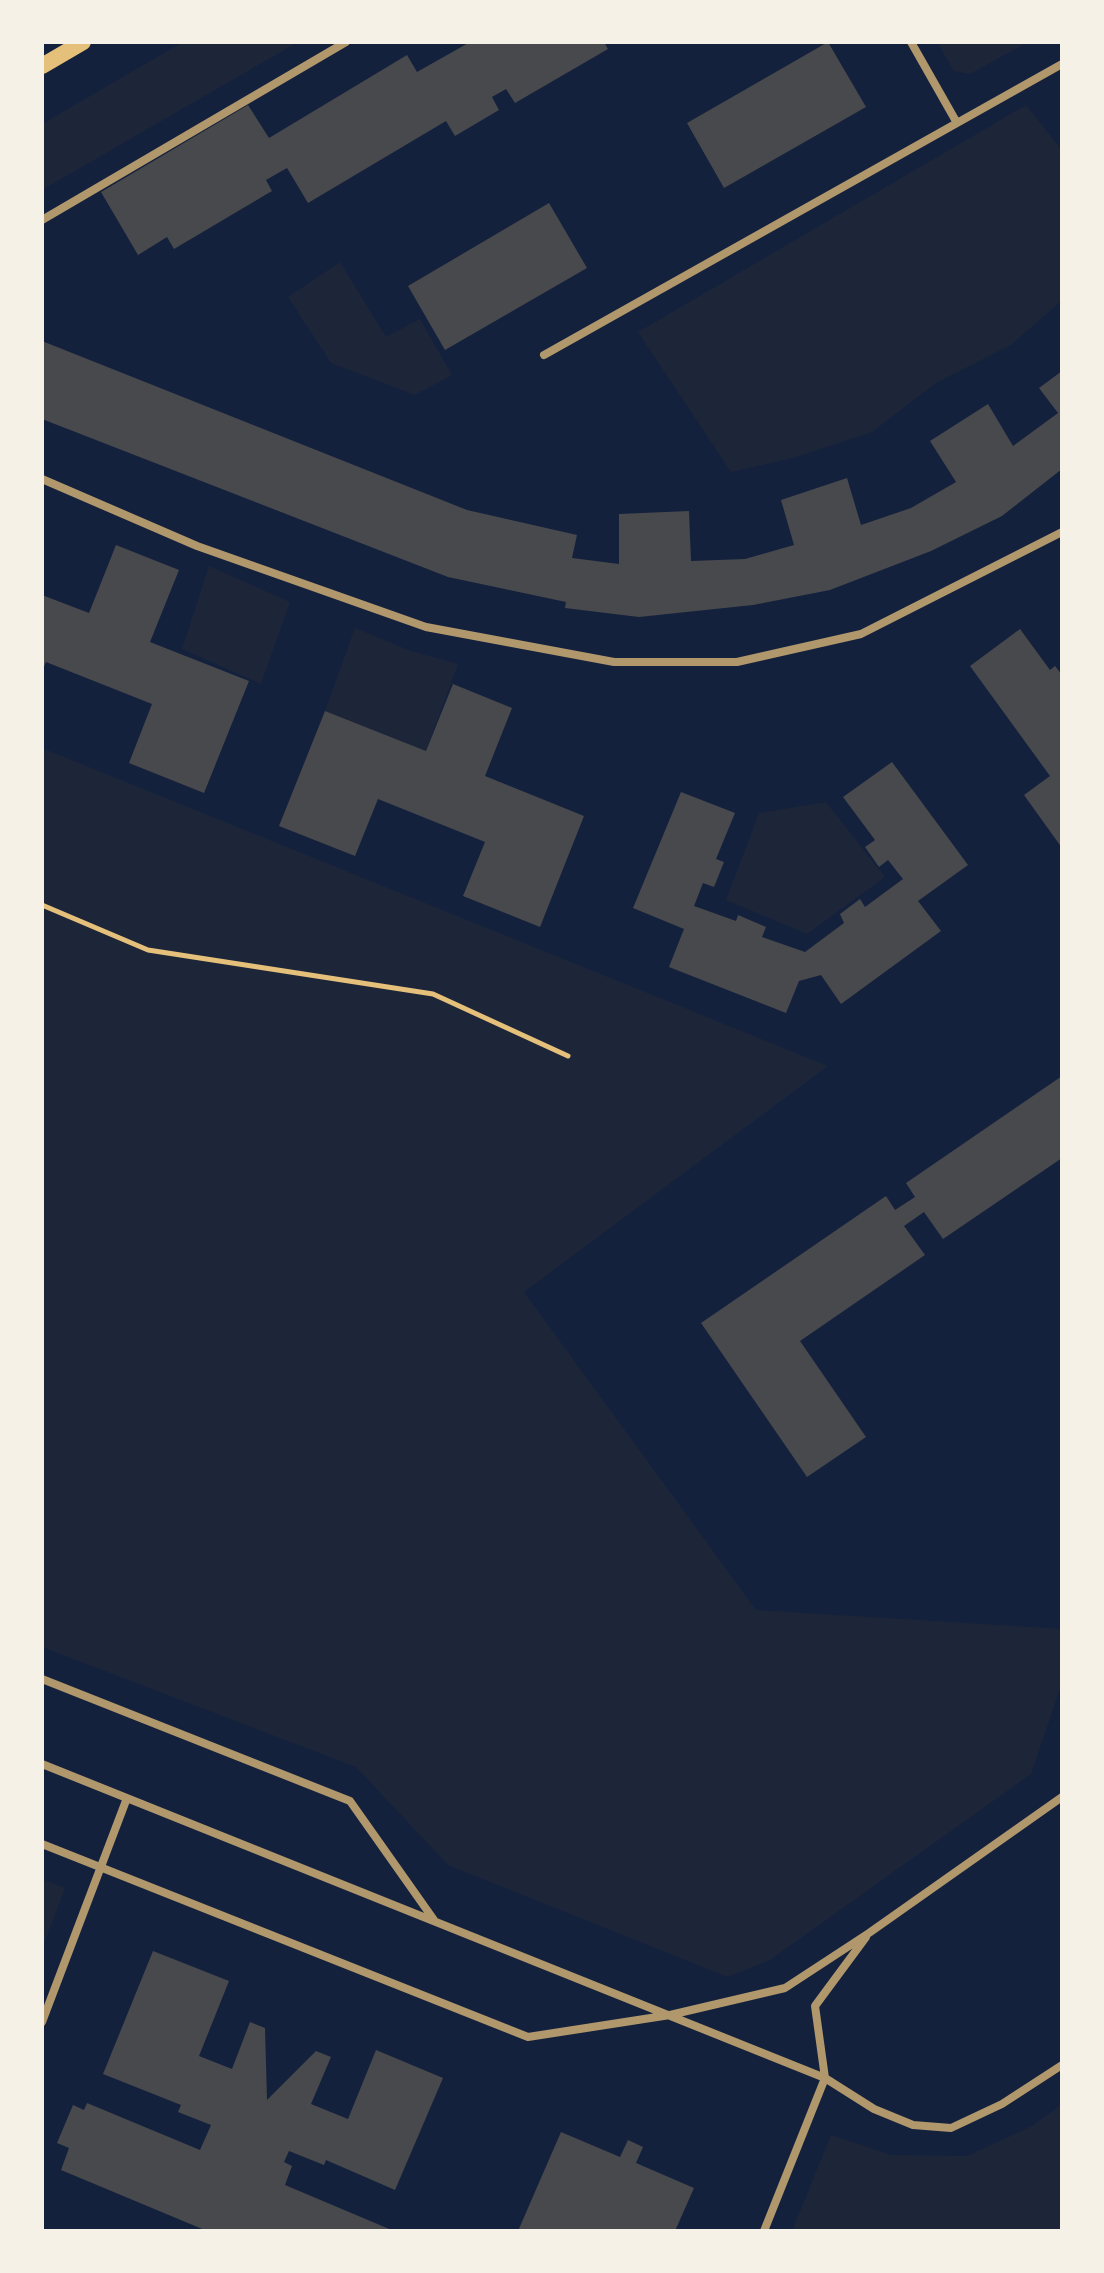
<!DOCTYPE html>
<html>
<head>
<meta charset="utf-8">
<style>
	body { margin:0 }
	#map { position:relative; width:1104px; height:2273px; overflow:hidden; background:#14213d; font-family:"PT Serif",serif }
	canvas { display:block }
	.frame { position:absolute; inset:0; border:44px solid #f6f1e7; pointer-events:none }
</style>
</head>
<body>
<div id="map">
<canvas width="1104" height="2273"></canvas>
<div class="frame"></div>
</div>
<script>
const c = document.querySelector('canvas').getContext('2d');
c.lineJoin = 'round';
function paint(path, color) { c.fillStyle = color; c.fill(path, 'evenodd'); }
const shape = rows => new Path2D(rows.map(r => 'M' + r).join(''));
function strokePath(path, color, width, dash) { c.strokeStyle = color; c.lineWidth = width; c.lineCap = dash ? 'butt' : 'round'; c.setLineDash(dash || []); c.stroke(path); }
const green = shape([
	[183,42,298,42,42,190,42,124],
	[937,42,1028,42,970,74,954,71],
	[1026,105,1062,150,1062,300,1011,345,936,383,872,432,793,458,731,472,638,332],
	[340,262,386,337,420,319,452,375,415,395,331,363,288,297],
	[209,566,290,602,261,684,182,649],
	[355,628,411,651,458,664,426,751,325,711],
	[42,748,828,1066,524,1292,756,1610,1062,1629,1062,1683,1031,1774,770,1960,728,1977,448,1865,356,1767,42,1647],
	[826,802,885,877,807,934,726,900,759,813],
	[42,1879,65,1888,45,1941,42,1940],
	[1062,2104,1062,2231,792,2231,831,2135,891,2155,967,2156,1032,2126]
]);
const building = shape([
	[470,42,604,42,608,49,515,103,506,89,492,97,499,110,455,136,446,121,308,203,287,168,266,180,272,191,174,249,167,237,138,255,101,192,248,105,269,138,407,55,417,72],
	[828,42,866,107,724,188,687,123],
	[549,203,587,268,445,350,408,286],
	[42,341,467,510,577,535,572,558,619,564,619,514,689,511,691,561,745,559,794,545,781,500,847,478,861,525,911,508,956,482,930,441,988,404,1013,446,1058,413,1039,388,1062,371,1062,469,1002,516,931,551,830,590,753,605,639,617,565,608,566,602,448,577,42,419],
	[116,545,179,570,150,642,249,681,204,793,129,763,152,704,46,662,42,671,42,595,89,613],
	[1020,629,1050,670,1055,666,1062,675,1062,848,1024,795,1050,776,970,666],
	[453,684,512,708,485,776,584,816,540,927,463,896,485,842,378,799,355,856,279,826,325,711,426,751],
	[892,762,968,865,918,901,941,931,841,1004,821,975,799,981,786,1013,669,967,684,929,633,908,681,792,735,813,716,859,724,862,714,887,703,883,694,906,736,921,738,915,766,927,762,937,805,952,844,923,840,914,860,899,865,907,903,879,888,860,879,867,865,847,875,840,843,797],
	[1062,1076,1062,1158,943,1239,924,1212,904,1226,925,1255,800,1341,866,1437,807,1477,701,1323,886,1196,895,1210,915,1197,906,1183],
	[153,1951,229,1981,199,2056,232,2069,250,2022,265,2028,267,2100,316,2051,331,2057,311,2104,348,2119,376,2050,443,2078,395,2190,326,2160,324,2165,289,2151,284,2162,292,2166,285,2185,394,2231,207,2231,61,2170,69,2148,57,2143,73,2105,84,2110,87,2103,200,2150,211,2125,178,2112,181,2105,103,2074],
	[561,2132,620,2157,628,2140,643,2147,636,2163,694,2188,675,2231,518,2231]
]);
const path = shape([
	[42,905,148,950,433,994,568,1056]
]);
const minor = shape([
	[911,42,957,123],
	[42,220,346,42],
	[544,355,1062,64],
	[42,479,197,546,426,627,614,662,737,662,861,634,1062,532],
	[42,1679,350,1801,434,1920],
	[42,1764,825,2078,874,2109,913,2125,951,2128,1002,2104,1062,2065],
	[42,1844,528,2037,670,2015,785,1988,869,1933,1062,1797],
	[42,2022,127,1798],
	[764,2231,825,2078,815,2006,866,1937]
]);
const secondary = shape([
	[42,66,83,42]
]);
paint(green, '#1d2539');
paint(building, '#48494c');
strokePath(path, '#e5c07b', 5);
strokePath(minor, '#b1986c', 8);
strokePath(secondary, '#e5c07b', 16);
</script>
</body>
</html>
